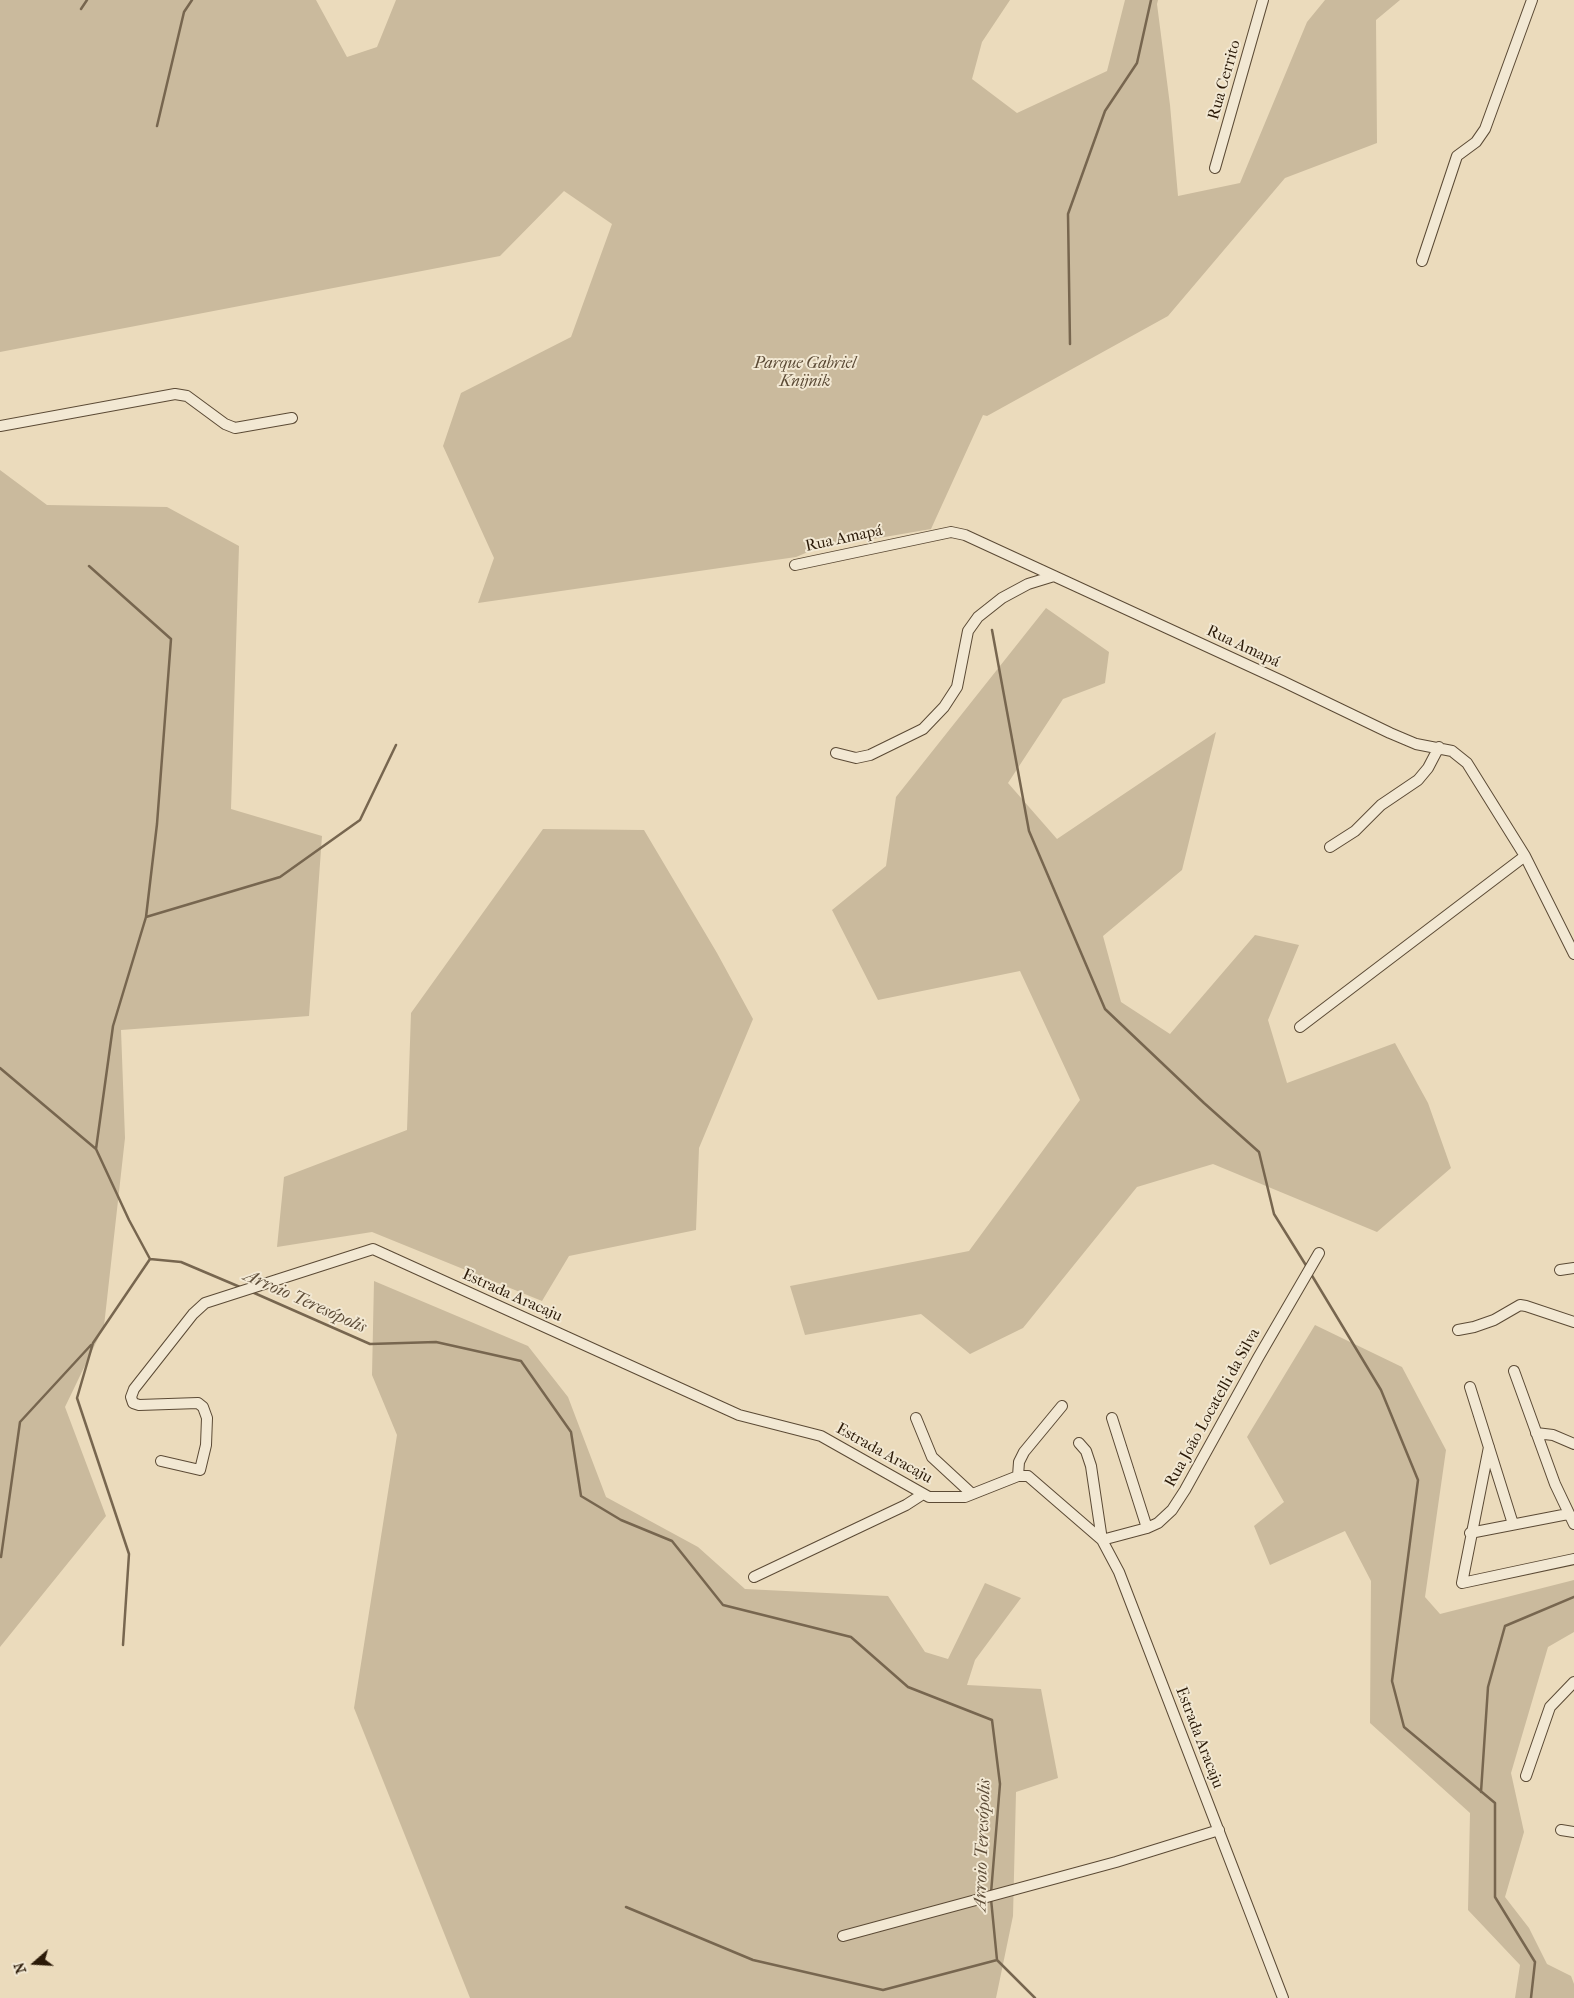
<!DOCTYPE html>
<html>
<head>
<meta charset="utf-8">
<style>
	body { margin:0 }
	#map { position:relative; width:1574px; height:1998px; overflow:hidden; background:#ebdbbc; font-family:"IM FELL French Canon",serif }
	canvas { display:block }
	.north { position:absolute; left:10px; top:1938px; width:50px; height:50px; -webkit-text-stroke:4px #f2e8d3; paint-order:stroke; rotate:251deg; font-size:14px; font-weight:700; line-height:20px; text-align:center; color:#2b1a08 }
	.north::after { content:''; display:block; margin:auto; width:18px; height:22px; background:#2b1a08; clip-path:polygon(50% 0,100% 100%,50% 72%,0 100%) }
</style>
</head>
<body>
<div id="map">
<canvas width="1574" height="1998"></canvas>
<div class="north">N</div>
</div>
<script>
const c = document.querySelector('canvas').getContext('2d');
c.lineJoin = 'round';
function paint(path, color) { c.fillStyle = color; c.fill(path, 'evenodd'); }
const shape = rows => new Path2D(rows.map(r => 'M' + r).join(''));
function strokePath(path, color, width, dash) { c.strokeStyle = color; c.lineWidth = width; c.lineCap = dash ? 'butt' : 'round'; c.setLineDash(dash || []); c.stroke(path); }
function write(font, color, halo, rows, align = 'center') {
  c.font = font + ' "IM FELL French Canon",serif'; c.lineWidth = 4; c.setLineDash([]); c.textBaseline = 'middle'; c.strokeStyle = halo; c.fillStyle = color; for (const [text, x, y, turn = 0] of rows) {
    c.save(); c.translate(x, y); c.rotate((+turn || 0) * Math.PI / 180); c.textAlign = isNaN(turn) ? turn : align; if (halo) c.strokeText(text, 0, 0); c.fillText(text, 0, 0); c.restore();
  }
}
const green = shape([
	[0,0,316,0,347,57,377,47,396,0,1010,0,982,42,972,79,1017,113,1107,71,1125,0,1158,0,1157,4,1170,105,1178,196,1240,183,1307,22,1325,0,1400,0,1376,20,1377,143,1285,178,1168,316,987,416,983,415,931,529,815,549,796,557,478,603,494,558,443,446,461,393,571,337,612,224,564,191,500,256,0,352],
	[0,470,47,505,167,507,239,546,231,809,322,836,309,1016,121,1030,125,1138,104,1326,65,1407,106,1516,0,1647],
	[1046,608,1109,652,1105,683,1063,699,1008,783,1057,839,1216,732,1182,870,1103,936,1121,1002,1170,1034,1255,935,1299,945,1268,1020,1287,1083,1395,1043,1428,1103,1451,1168,1377,1232,1213,1164,1137,1187,1023,1328,970,1354,921,1314,805,1335,790,1286,969,1251,1080,1100,1020,971,878,1000,832,910,886,866,896,797],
	[543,829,644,830,717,953,753,1019,699,1148,696,1230,569,1256,542,1301,372,1232,277,1247,284,1177,407,1130,411,1013],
	[374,1281,528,1346,568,1397,606,1497,698,1547,745,1589,888,1596,925,1652,948,1659,985,1583,1021,1598,975,1660,967,1685,1041,1689,1058,1778,1016,1792,1013,1916,996,1998,470,1998,354,1708,397,1435,372,1375],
	[1315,1325,1402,1367,1446,1450,1425,1597,1440,1614,1574,1580,1574,1632,1548,1647,1511,1773,1524,1832,1505,1897,1529,1928,1547,1964,1571,1976,1574,1984,1574,1998,1515,1998,1520,1965,1468,1910,1470,1813,1370,1723,1371,1581,1345,1531,1270,1565,1254,1526,1284,1502,1247,1437]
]);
const stream = shape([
	[81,9,87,0],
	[157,126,184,12,192,0],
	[1070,344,1068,214,1105,111,1137,63,1151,0],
	[89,566,171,639,157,824,146,917,113,1026,96,1149],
	[992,630,1029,831,1105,1009,1204,1103,1259,1152,1274,1214,1307,1267],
	[146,917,280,877,360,820,396,745],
	[0,1068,96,1149,129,1220,150,1259,181,1262,240,1287],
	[1311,1274,1381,1390,1418,1480,1392,1681,1404,1727,1495,1803,1495,1897,1535,1962,1531,1998],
	[252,1292,370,1344,436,1342,521,1361,571,1432,581,1496,621,1520,672,1541,723,1605,851,1637,908,1687,992,1720,1000,1784,991,1893],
	[1,1557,20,1422,91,1345],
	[123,1645,129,1554,77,1398,93,1343,150,1259],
	[1481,1792,1488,1687,1505,1626,1574,1597],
	[991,1899,997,1960,1035,1998],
	[626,1907,753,1960,883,1990,997,1960]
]);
const minor = shape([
	[1215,168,1263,0],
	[1422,261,1457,156,1476,142,1485,129,1532,0],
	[0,426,175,394,187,396,225,424,235,428,292,418],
	[795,565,951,532,965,535,1282,681,1390,733,1416,744,1452,751,1467,763,1525,856,1574,954],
	[836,753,856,758,870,755,923,729,944,707,957,687,968,631,978,617,1002,598,1028,584,1054,576],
	[1330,847,1355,831,1381,805,1418,780,1428,768,1439,747],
	[1300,1027,1525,856],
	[1560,1270,1574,1268],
	[1458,1330,1474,1327,1494,1320,1520,1305,1526,1306,1574,1322],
	[1514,1371,1555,1484,1574,1524],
	[1470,1387,1513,1524],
	[916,1418,932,1457,972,1494],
	[1112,1418,1147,1528],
	[1536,1433,1553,1435,1574,1444],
	[1079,1443,1086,1451,1091,1466,1102,1540],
	[1489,1447,1462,1583,1574,1559],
	[161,1461,200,1470,206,1445,207,1418,203,1407,198,1403,139,1405,133,1403,131,1397,134,1389,193,1314,205,1303,373,1249,739,1415,821,1436,929,1497,965,1497,1018,1476,1028,1476,1102,1540,1119,1572,1283,1998],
	[1018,1476,1019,1462,1024,1452,1062,1406],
	[1470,1533,1568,1514],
	[1102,1540,1147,1528,1158,1523,1172,1510,1185,1490,1258,1358,1319,1253],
	[754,1577,906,1505,923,1494],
	[1526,1776,1550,1707,1574,1682],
	[1561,1830,1574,1832],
	[843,1936,1116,1862,1219,1830]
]);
const streetNames = [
	["Rua Cerrito",1225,80,-74],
	["Rua Amapá",844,539,-12],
	["Rua Amapá",1243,647,25],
	["Estrada Aracaju",512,1296,24],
	["Rua João Locatelli da Silva",1213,1408,-61],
	["Estrada Aracaju",884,1454,29],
	["Estrada Aracaju",1199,1738,69]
];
const parkNames = [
	["Parque Gabriel",805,364],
	["Knijnik",805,382]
];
const waterNames = [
	["Arroio Teresópolis",305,1302,24],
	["Arroio Teresópolis",983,1845,-88]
];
paint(green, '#caba9d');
strokePath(stream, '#77664f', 2.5);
strokePath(minor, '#5b4a35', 12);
strokePath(minor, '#f2e8d3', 10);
write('16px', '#2b1a08', '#f2e8d3', streetNames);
write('italic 16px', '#5b4a35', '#f2e8d3', parkNames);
write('italic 18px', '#5e4d38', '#f2e8d3', waterNames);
</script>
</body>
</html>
